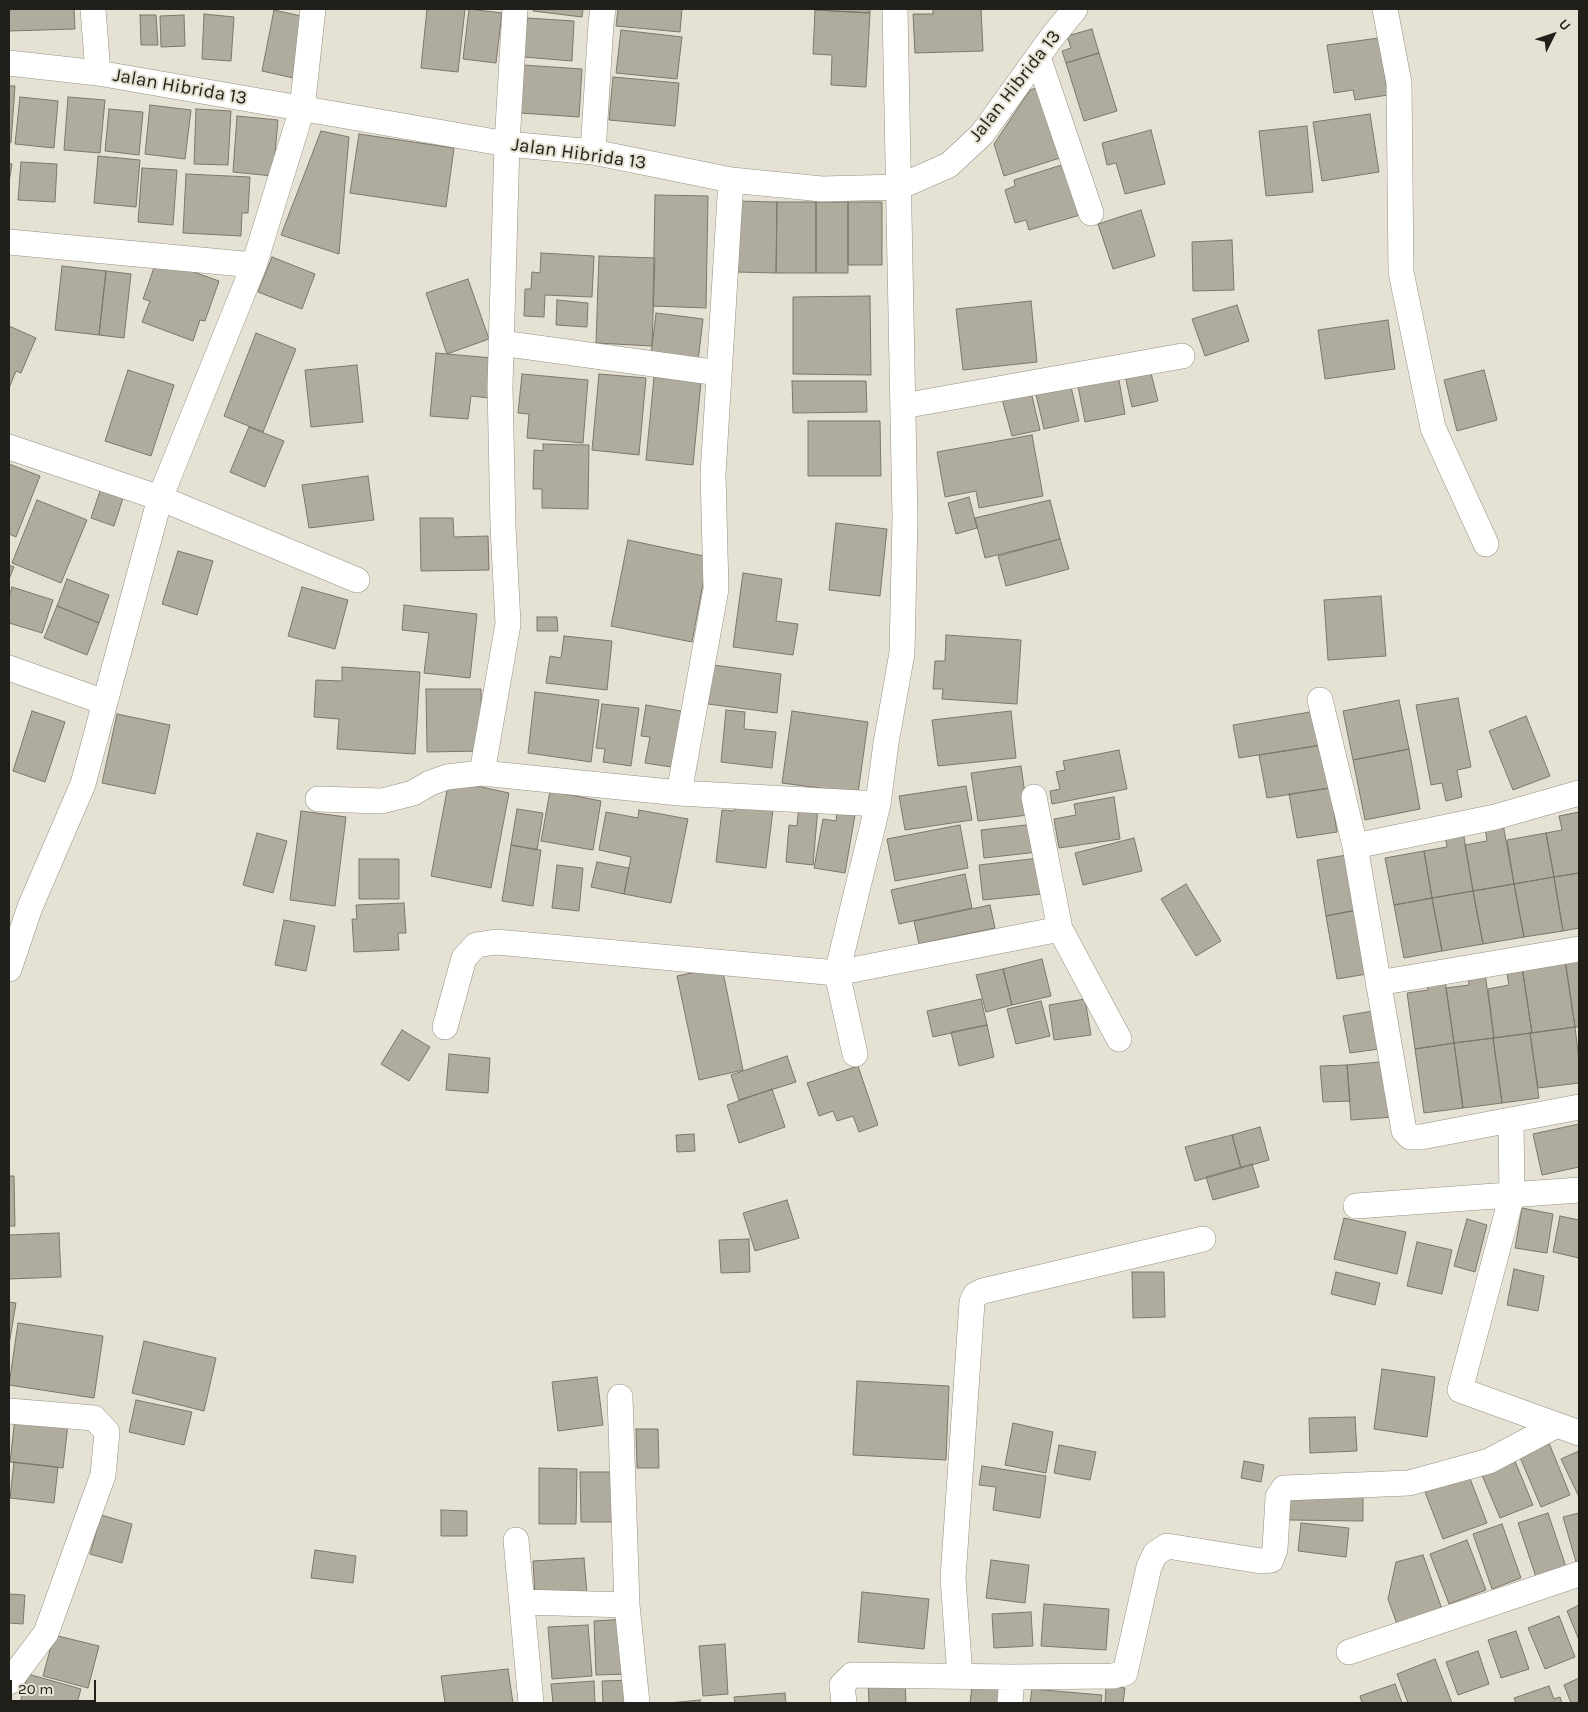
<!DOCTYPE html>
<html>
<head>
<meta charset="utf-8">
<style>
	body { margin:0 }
	#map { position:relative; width:1588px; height:1712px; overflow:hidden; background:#e6e2d3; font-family:Karla,sans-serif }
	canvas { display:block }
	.frame { position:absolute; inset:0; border:10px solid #211f1a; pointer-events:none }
	.north { position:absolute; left:1528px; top:10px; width:50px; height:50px; -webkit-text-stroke:4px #e6e2d3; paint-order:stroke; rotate:49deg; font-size:14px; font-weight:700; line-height:20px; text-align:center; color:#211f1a }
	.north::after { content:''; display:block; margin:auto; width:18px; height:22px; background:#211f1a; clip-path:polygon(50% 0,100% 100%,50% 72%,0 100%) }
	.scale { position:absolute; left:10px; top:1680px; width:86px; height:22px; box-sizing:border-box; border:2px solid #211f1a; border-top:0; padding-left:6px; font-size:15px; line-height:18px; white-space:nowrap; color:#211f1a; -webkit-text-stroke:4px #e6e2d3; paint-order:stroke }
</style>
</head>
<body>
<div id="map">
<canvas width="1588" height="1712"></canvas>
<div class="frame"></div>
<div class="north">U</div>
<div class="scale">20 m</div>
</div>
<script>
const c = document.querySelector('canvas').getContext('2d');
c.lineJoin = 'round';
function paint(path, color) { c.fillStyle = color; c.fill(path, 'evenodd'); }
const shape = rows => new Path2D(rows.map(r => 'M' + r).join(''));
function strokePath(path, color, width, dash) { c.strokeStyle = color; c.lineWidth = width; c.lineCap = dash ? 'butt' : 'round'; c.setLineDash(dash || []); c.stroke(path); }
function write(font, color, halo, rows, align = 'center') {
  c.font = font + ' Karla,sans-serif'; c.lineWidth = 4; c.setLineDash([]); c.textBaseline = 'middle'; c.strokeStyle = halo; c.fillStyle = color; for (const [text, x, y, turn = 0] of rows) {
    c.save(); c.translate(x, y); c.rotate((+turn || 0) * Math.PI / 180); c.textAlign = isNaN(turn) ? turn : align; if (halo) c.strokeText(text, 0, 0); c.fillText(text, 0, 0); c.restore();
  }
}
const building = shape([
	[9,9,74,9,75,29,9,31,9,9],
	[427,9,465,9,458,72,421,68,427,9],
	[469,9,502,13,496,63,463,59,469,9],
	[534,9,583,9,582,17,533,11,534,9],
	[618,9,682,9,680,32,616,26,618,9],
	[815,9,870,9,870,13,815,10,815,9],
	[933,9,981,9,983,51,915,53,913,14,933,14,933,9],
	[274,10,310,18,298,79,262,71,274,10],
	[815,10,870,13,866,87,831,85,832,55,813,54,815,10],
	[204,14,234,17,231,61,202,59,204,14],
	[140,15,156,15,158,45,141,45,140,15],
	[184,15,185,46,161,47,160,16,184,15],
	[527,18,574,21,572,61,524,57,527,18],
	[1092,29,1099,53,1066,63,1062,51,1071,48,1067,36,1092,29],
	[621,30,682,37,677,79,616,73,621,30],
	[1379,38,1388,95,1355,100,1353,90,1334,93,1327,45,1379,38],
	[1099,53,1117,111,1084,121,1066,63,1099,53],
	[523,65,582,69,579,117,520,113,523,65],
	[613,77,679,83,675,126,609,120,613,77],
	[9,86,15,86,11,143,9,142,9,86],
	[1043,86,1066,156,1004,176,994,144,1030,90,1043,86],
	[20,97,58,101,54,148,15,144,20,97],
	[68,97,105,100,100,153,64,150,68,97],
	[150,105,191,110,185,159,145,154,150,105],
	[109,109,143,112,139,155,105,151,109,109],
	[196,109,231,111,228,165,194,164,196,109],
	[1370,114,1379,172,1322,181,1313,122,1370,114],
	[237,116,278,120,273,176,233,172,237,116],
	[1307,126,1313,192,1266,196,1259,131,1307,126],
	[1151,130,1165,184,1125,194,1116,163,1107,165,1102,143,1151,130],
	[321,131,349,137,339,254,281,235,321,131],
	[359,134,454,148,446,207,350,193,359,134],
	[98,156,140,160,136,207,94,203,98,156],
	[21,162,57,164,55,202,18,200,21,162],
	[1071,162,1087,213,1029,230,1026,220,1015,223,1005,190,1015,186,1014,180,1071,162],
	[9,163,12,164,9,182,9,163],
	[142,168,177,170,173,225,138,222,142,168],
	[186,174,250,177,248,213,242,213,241,236,183,233,186,174],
	[655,195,708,196,706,308,653,306,655,195],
	[737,201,777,202,776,273,737,272,737,201],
	[777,202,816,202,816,273,776,273,777,202],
	[816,202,848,202,848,273,816,273,816,202],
	[848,202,882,202,882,265,848,265,848,202],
	[1141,210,1155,256,1113,269,1098,224,1141,210],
	[1232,240,1234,290,1193,291,1192,242,1232,240],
	[541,253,594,256,592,297,545,295,544,317,524,316,525,289,531,289,532,272,540,273,541,253],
	[599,256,655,258,652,346,596,343,599,256],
	[272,257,315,274,302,309,258,292,272,257],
	[157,259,219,281,205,321,200,320,193,341,142,322,150,301,143,299,157,259],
	[62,266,106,271,99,335,55,330,62,266],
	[106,271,131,274,124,338,99,335,106,271],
	[468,279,489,339,447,354,426,293,468,279],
	[870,296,871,375,793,374,793,297,870,296],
	[557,300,588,303,587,327,556,325,557,300],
	[1031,301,1037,362,963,370,956,309,1031,301],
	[1237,305,1249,341,1205,356,1192,319,1237,305],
	[656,313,703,319,698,361,651,355,656,313],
	[1388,320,1395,369,1325,379,1318,330,1388,320],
	[9,326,36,338,21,373,16,371,9,388,9,326],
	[256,333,296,349,263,432,224,416,256,333],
	[436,353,492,358,489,398,471,396,468,419,430,416,436,353],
	[357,365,363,422,311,427,305,370,357,365],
	[1149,365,1158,401,1132,407,1124,371,1149,365],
	[1117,369,1125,414,1085,422,1076,376,1117,369],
	[128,370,174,385,151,456,105,441,128,370],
	[1484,370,1497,420,1457,431,1444,380,1484,370],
	[522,374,588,380,583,443,527,438,529,414,518,413,522,374],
	[599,374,646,378,639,455,592,450,599,374],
	[654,377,701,382,693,465,646,460,654,377],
	[1069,378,1079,421,1044,429,1034,386,1069,378],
	[792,381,866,381,867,412,793,413,792,381],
	[1031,392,1040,430,1012,436,1002,399,1031,392],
	[808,421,880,421,881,476,808,476,808,421],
	[249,427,284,441,265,487,230,472,249,427],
	[1032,435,1043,496,979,508,976,491,945,497,937,452,1032,435],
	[543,444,589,445,588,509,542,508,542,489,533,489,534,450,543,451,543,444],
	[9,464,40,476,16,537,9,534,9,464],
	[368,476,374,520,309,528,302,485,368,476],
	[101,488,124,495,114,526,91,518,101,488],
	[969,497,977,528,956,534,948,503,969,497],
	[37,500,87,520,61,583,12,563,37,500],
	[1050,500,1060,539,985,558,975,518,1050,500],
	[420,518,453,518,454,537,488,536,489,570,421,571,420,518],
	[836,523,887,529,880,596,829,590,836,523],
	[1060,539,1069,569,1006,586,998,556,1060,539],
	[628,540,708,557,692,642,611,626,628,540],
	[178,551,213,561,197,615,162,604,178,551],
	[9,565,14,567,9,579,9,565],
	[743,573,782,579,776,621,798,624,793,655,733,647,743,573],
	[67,579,109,595,99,623,57,606,67,579],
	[12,587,53,600,42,633,9,623,9,597,12,587],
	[302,587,348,600,335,649,288,636,302,587],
	[1381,596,1386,656,1328,660,1324,600,1381,596],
	[404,605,477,614,470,678,424,673,429,633,402,630,404,605],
	[57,606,99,623,87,655,44,638,57,606],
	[537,617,557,617,558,631,537,631,537,617],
	[946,635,1021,640,1017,704,942,699,943,689,933,689,935,661,945,661,946,635],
	[564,636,612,641,607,690,546,683,550,656,561,658,564,636],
	[713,665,781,674,777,713,708,704,713,665],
	[342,667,420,672,415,754,337,749,339,719,314,717,316,680,342,681,342,667],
	[426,689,481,689,482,751,427,752,426,689],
	[535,692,599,700,591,762,528,753,535,692],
	[1458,698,1471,767,1457,770,1462,797,1446,801,1442,783,1431,785,1416,705,1458,698],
	[1399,700,1409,749,1353,760,1343,711,1399,700],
	[602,704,639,708,631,766,603,762,605,749,596,748,602,704],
	[646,705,687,712,678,768,645,763,650,737,641,736,646,705],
	[726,710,745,712,744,729,776,732,772,768,721,762,726,710],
	[32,711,65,722,45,782,13,771,32,711],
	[792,711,868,722,858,793,782,783,792,711],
	[1011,711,1016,758,938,766,932,720,1011,711],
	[1316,711,1322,745,1239,758,1233,725,1316,711],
	[117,714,170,725,155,794,102,783,117,714],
	[1526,716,1550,776,1513,790,1489,731,1526,716],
	[1322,745,1330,788,1267,798,1259,755,1322,745],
	[1409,749,1420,809,1365,820,1353,760,1409,749],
	[1119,750,1127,789,1052,804,1050,791,1060,789,1056,772,1065,770,1063,761,1119,750],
	[1021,766,1028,815,978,821,971,773,1021,766],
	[449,780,509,793,491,888,431,876,449,780],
	[966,786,972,820,905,830,899,796,966,786],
	[1330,788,1337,832,1297,838,1289,794,1330,788],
	[550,791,601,801,593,850,541,841,550,791],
	[1114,797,1120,839,1059,848,1054,819,1076,815,1074,804,1114,797],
	[774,801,766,868,716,862,722,810,734,811,735,803,774,801],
	[799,805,818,807,813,865,786,862,789,825,797,826,799,805],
	[838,806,856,809,845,873,814,868,823,819,836,821,838,806],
	[517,809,543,813,537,850,511,845,517,809],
	[639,810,688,819,671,903,624,894,631,857,599,850,606,812,638,818,639,810],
	[301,811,346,817,335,906,290,900,301,811],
	[1579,812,1579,873,1554,877,1546,833,1562,830,1559,816,1579,812],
	[1035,824,1038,852,984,858,981,830,1035,824],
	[1503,824,1514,884,1473,891,1465,845,1487,841,1485,827,1503,824],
	[960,825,968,868,895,881,887,839,960,825],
	[1463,831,1473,891,1432,898,1424,851,1447,847,1445,835,1463,831],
	[257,833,287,841,273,893,243,885,257,833],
	[1546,833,1554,877,1514,884,1507,840,1546,833],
	[1134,838,1142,871,1083,885,1075,853,1134,838],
	[511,845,541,850,533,906,502,901,511,845],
	[1424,851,1432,898,1394,905,1385,858,1424,851],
	[1353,854,1362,909,1326,916,1317,860,1353,854],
	[1039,858,1043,894,983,900,979,865,1039,858],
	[359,859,399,859,399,899,359,899,359,859],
	[597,862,629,868,624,894,591,887,597,862],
	[557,865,583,868,579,911,552,908,557,865],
	[1579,873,1579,928,1563,931,1554,877,1579,873],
	[965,874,972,908,899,924,891,890,965,874],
	[1554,877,1563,931,1524,937,1514,884,1554,877],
	[1186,884,1221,941,1196,956,1161,899,1186,884],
	[1514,884,1524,937,1483,944,1473,891,1514,884],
	[1473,891,1483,944,1442,951,1432,898,1473,891],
	[1432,898,1442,951,1404,958,1394,905,1432,898],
	[404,903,406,933,398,933,399,950,354,952,352,919,357,919,356,905,404,903],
	[990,905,995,928,919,944,914,921,990,905],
	[1362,909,1373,973,1337,979,1326,916,1362,909],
	[284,920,315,926,306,971,275,965,284,920],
	[1042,959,1051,996,1012,1005,1003,969,1042,959],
	[1579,959,1579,1027,1575,1027,1565,960,1579,959],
	[1565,960,1575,1027,1532,1033,1522,967,1565,960],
	[722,967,743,1070,699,1080,677,976,722,967],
	[1522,967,1532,1033,1494,1038,1488,989,1509,985,1506,968,1522,967],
	[1003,969,1012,1005,986,1012,976,975,1003,969],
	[1485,973,1494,1038,1454,1043,1446,988,1469,985,1468,976,1485,973],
	[1445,980,1454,1043,1415,1049,1407,993,1428,990,1427,982,1445,980],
	[981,999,987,1025,933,1037,927,1011,981,999],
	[1085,999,1091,1035,1054,1040,1049,1005,1085,999],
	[1041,1001,1050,1036,1016,1044,1007,1009,1041,1001],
	[1373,1011,1379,1049,1350,1053,1343,1016,1373,1011],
	[987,1025,994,1057,959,1066,951,1032,987,1025],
	[1575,1027,1579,1060,1579,1083,1538,1088,1530,1033,1575,1027],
	[402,1030,430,1047,409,1081,381,1064,402,1030],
	[1530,1033,1539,1098,1502,1103,1493,1038,1530,1033],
	[1493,1038,1502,1103,1463,1108,1454,1043,1493,1038],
	[1454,1043,1463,1108,1424,1113,1415,1049,1454,1043],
	[449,1054,490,1058,488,1093,446,1090,449,1054],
	[787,1056,796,1082,739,1100,731,1075,787,1056],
	[1390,1061,1394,1117,1351,1120,1347,1065,1390,1061],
	[1347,1065,1350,1101,1323,1102,1320,1066,1347,1065],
	[858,1066,878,1125,859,1132,853,1116,837,1121,833,1111,819,1116,807,1083,858,1066],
	[772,1089,785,1127,739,1143,727,1105,772,1089],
	[1579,1124,1579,1167,1542,1175,1533,1134,1579,1124],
	[1260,1127,1269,1160,1241,1168,1232,1135,1260,1127],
	[694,1134,695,1151,677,1152,676,1135,694,1134],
	[1232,1135,1241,1168,1195,1181,1185,1147,1232,1135],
	[1252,1164,1259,1187,1213,1200,1206,1177,1252,1164],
	[9,1176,14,1176,15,1226,9,1226,9,1176],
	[787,1200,799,1238,755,1251,743,1213,787,1200],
	[1522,1208,1553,1214,1547,1253,1515,1248,1522,1208],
	[1560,1216,1579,1220,1579,1258,1553,1252,1560,1216],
	[1344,1218,1406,1232,1397,1274,1334,1259,1344,1218],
	[1467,1219,1487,1225,1475,1272,1454,1266,1467,1219],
	[59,1233,61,1277,9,1279,9,1235,59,1233],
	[749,1239,750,1272,721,1273,719,1240,749,1239],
	[1417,1242,1452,1250,1442,1294,1407,1286,1417,1242],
	[1514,1269,1544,1276,1538,1311,1507,1305,1514,1269],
	[1132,1272,1164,1272,1165,1317,1133,1318,1132,1272],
	[1336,1272,1380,1283,1375,1305,1331,1294,1336,1272],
	[9,1302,16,1303,9,1345,9,1302],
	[18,1323,103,1336,94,1398,9,1385,18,1323],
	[144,1341,216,1358,204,1411,132,1393,144,1341],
	[1382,1369,1435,1377,1427,1437,1374,1429,1382,1369],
	[597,1377,603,1425,558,1431,552,1382,597,1377],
	[857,1381,949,1386,946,1460,853,1455,857,1381],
	[136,1400,192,1412,184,1445,129,1432,136,1400],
	[1355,1417,1357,1451,1310,1453,1309,1418,1355,1417],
	[15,1418,68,1424,63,1468,10,1462,15,1418],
	[1013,1423,1053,1432,1046,1473,1005,1465,1013,1423],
	[636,1429,658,1429,659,1468,637,1468,636,1429],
	[1549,1443,1570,1495,1541,1507,1519,1455,1549,1443],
	[1059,1445,1096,1452,1090,1480,1054,1473,1059,1445],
	[1579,1451,1579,1497,1561,1459,1579,1451],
	[1512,1454,1533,1505,1500,1518,1479,1468,1512,1454],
	[1244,1461,1264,1465,1261,1482,1241,1478,1244,1461],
	[14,1462,58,1467,54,1503,10,1498,14,1462],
	[982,1466,1046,1476,1040,1518,993,1510,996,1487,979,1485,982,1466],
	[539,1468,577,1469,576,1524,539,1524,539,1468],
	[580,1472,615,1472,616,1522,581,1522,580,1472],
	[1469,1476,1487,1523,1443,1539,1425,1492,1469,1476],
	[1289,1492,1363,1493,1363,1521,1289,1520,1289,1492],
	[441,1510,467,1511,467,1536,441,1536,441,1510],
	[1548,1513,1566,1567,1536,1577,1518,1523,1548,1513],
	[1579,1513,1579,1561,1576,1562,1563,1517,1579,1513],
	[101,1515,132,1524,122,1563,90,1554,101,1515],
	[1301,1523,1349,1528,1346,1557,1298,1551,1301,1523],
	[1502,1524,1521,1578,1492,1589,1473,1534,1502,1524],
	[1467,1540,1486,1590,1449,1604,1430,1554,1467,1540],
	[315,1550,356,1556,353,1583,311,1578,315,1550],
	[1423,1555,1443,1612,1398,1627,1388,1599,1396,1562,1423,1555],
	[584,1558,587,1594,535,1597,533,1561,584,1558],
	[991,1560,1029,1565,1025,1603,986,1598,991,1560],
	[862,1592,929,1599,924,1649,858,1642,862,1592],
	[9,1594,25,1595,23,1624,9,1623,9,1594],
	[1044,1604,1109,1609,1106,1650,1041,1646,1044,1604],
	[1579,1605,1579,1640,1567,1611,1579,1605],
	[1031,1612,1033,1646,994,1648,992,1614,1031,1612],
	[1559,1616,1575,1657,1545,1669,1528,1628,1559,1616],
	[626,1619,628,1674,596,1675,594,1621,626,1619],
	[588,1625,592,1676,552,1679,548,1627,588,1625],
	[1516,1631,1529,1669,1501,1678,1488,1640,1516,1631],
	[54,1635,99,1646,88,1688,43,1676,54,1635],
	[725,1644,728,1694,703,1696,699,1646,725,1644],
	[1478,1651,1489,1684,1458,1695,1446,1662,1478,1651],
	[1435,1659,1452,1703,1408,1703,1397,1674,1435,1659],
	[508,1669,513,1703,445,1703,441,1676,508,1669],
	[28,1674,81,1689,77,1703,20,1703,28,1674],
	[1579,1678,1579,1703,1571,1703,1564,1685,1579,1678],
	[633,1680,635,1703,603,1703,602,1681,633,1680],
	[905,1680,906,1703,869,1703,868,1682,905,1680],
	[594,1681,595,1703,553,1703,551,1684,594,1681],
	[1395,1684,1402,1703,1362,1703,1360,1696,1395,1684],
	[972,1686,1002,1689,1001,1703,970,1703,972,1686],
	[1106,1686,1125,1688,1123,1703,1105,1703,1106,1686],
	[1549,1686,1554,1699,1560,1697,1562,1703,1516,1703,1514,1698,1549,1686],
	[1032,1689,1102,1695,1101,1703,1030,1703,1032,1689],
	[785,1693,786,1703,735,1703,734,1697,785,1693],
	[700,1700,700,1703,669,1703,700,1700]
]);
const street = shape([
	[93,9,98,73],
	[1385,9,1399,83,1401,272,1433,428,1486,544],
	[1038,57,1091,213],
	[9,63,98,73,507,144,593,152,731,180,822,189,899,187,949,165,982,134,1052,37,1075,9],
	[593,152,601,23,603,9],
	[9,242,254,265],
	[501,343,719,373],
	[903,406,1182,356],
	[9,447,160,498,357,580],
	[9,668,104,702],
	[1320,700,1355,846,1495,817,1579,793],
	[482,773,508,624,503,526,500,386,507,144,515,9],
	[679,793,716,589,713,474,731,180],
	[1034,797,1060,929,1119,1039],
	[318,799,382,801,413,793,430,783,447,777,482,773,679,793,878,804],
	[1355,846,1404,1131,1410,1137,1421,1137,1579,1107],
	[9,969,30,907,83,784,160,498,254,265,302,109,313,9],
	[1378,983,1579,949],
	[445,1027,464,958,476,945,496,942,837,973,1060,929],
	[855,1054,837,973,878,804,886,743,902,653,905,518,895,9],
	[1511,1120,1512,1195,1460,1390,1579,1433],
	[1356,1206,1579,1190],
	[620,1397,627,1605,637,1703],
	[9,1411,94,1418,107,1432,103,1475,46,1633,9,1682],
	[516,1540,531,1703],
	[522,1602,627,1605],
	[1349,1652,1579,1574],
	[960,1677,953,1578,972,1302,975,1295,983,1291,1203,1239],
	[844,1703,842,1685,852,1675,1012,1677,1113,1676,1125,1673,1149,1567,1155,1554,1167,1546,1261,1561,1271,1560,1275,1549,1278,1497,1284,1488,1409,1483,1489,1461,1557,1425],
	[1010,1703,1012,1677]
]);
const streetNames = [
	["Jalan Hibrida 13",1015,86,-52],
	["Jalan Hibrida 13",180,87,10],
	["Jalan Hibrida 13",579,154,8]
];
paint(building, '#afac9e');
strokePath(building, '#7b776a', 1);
strokePath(street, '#939083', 26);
strokePath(street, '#fff', 25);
write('19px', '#211f1a', '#e6e2d3', streetNames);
</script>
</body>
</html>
